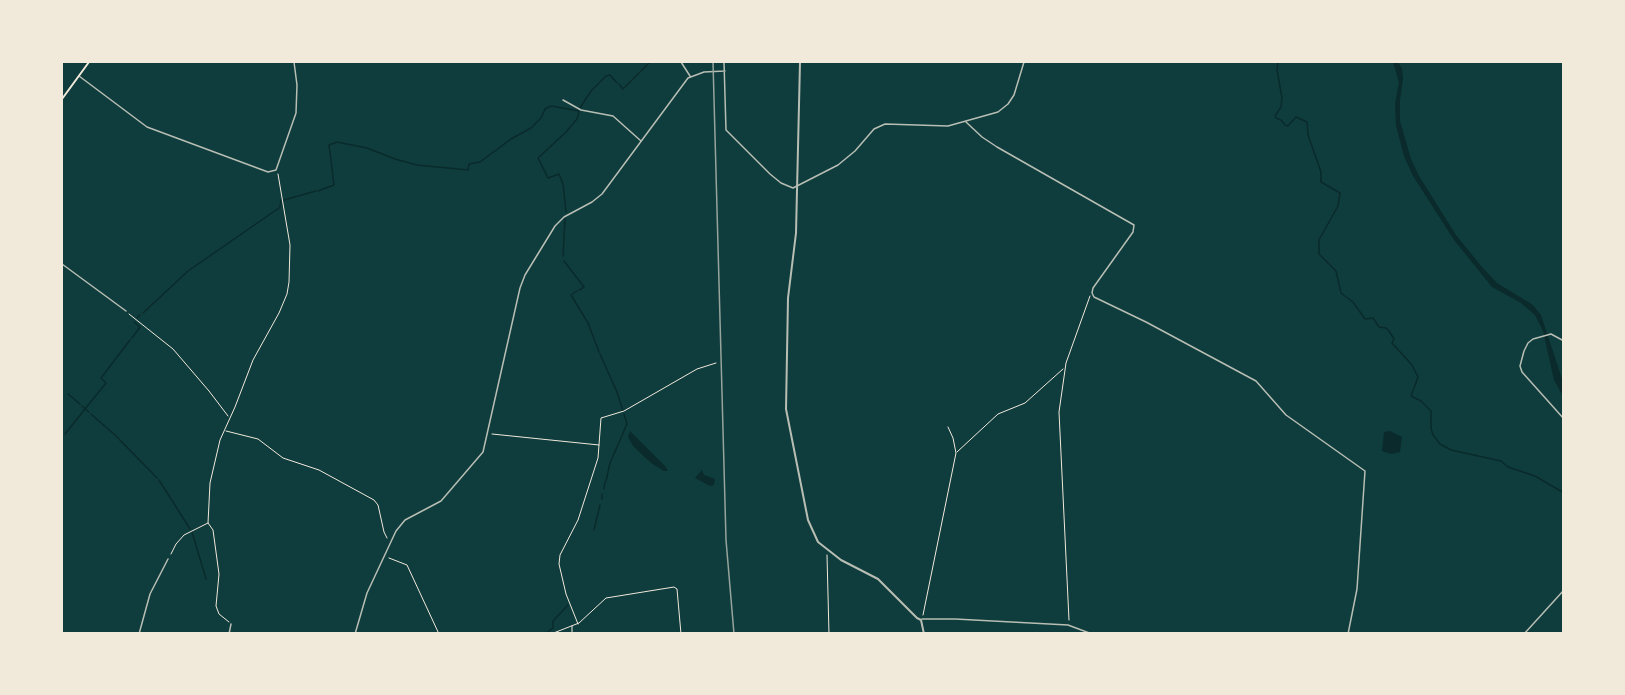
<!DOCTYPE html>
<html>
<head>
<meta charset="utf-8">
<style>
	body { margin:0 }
	#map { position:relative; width:1625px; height:695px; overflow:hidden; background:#0f3d3e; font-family:"DejaVu Sans",sans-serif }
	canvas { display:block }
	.frame { position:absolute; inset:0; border:63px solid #f1e9da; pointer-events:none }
</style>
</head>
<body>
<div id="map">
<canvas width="1625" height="695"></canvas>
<div class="frame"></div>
</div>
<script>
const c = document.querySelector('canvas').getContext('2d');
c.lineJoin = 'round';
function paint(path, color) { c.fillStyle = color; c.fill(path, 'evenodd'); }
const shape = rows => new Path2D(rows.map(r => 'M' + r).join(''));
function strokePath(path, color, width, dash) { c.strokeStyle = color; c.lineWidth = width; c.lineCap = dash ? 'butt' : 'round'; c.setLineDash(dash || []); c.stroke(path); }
const water = shape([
	[1393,62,1398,62,1402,69,1403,78,1400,101,1400,121,1411,159,1419,176,1456,235,1482,267,1497,283,1533,305,1541,315,1563,382,1563,396,1554,380,1543,331,1535,315,1521,303,1492,287,1454,240,1413,176,1404,156,1396,126,1395,104,1399,82],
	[630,431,665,466,668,471,664,471,651,463,633,446,628,437],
	[1390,431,1402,437,1400,452,1397,453,1391,454,1382,451,1384,432],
	[702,470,704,475,715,479,714,485,710,486,695,478]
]);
const stream = shape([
	[1278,62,1277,70,1282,98,1281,107,1275,116,1276,118,1281,120,1285,125,1288,126,1296,117,1307,122,1308,135,1321,172,1321,182,1340,193,1338,206,1319,240,1319,254,1336,271,1341,293,1353,302,1365,319,1373,318,1379,327,1386,328,1389,331,1394,339,1392,343,1412,365,1418,377,1411,396,1421,401,1431,411,1431,428,1433,435,1440,444,1451,450,1501,461,1508,467,1535,476,1564,493],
	[619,84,623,89,650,62],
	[580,108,591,91,606,76,610,75,617,83],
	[318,191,334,185,329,145,337,142,367,148,395,159,417,165,468,170,469,164,480,162,511,139,531,128,541,118,545,109,551,106,579,111],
	[284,200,316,191],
	[280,207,281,200],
	[566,212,563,184,559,174,548,178,538,158,565,133,577,119,579,112],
	[563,256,565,219],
	[564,261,584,287,579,290],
	[577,291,571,295,588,323,599,352],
	[143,313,188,271,279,208],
	[137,318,140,315],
	[132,338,140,327,134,322],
	[600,354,617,392,623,411],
	[68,394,80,404],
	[89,412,85,409,106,383,101,378,130,340],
	[91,414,116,436,157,478],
	[65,434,85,409,82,406],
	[159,480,190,529],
	[606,481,610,463,627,424,624,414],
	[604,489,605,482],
	[602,499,602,494],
	[594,530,600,505],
	[192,532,206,579],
	[545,634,553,628,553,621,568,605]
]);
const path = shape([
	[129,314,173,349,209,391,228,416],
	[226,431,258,439,283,458,319,470,374,500,378,505,384,532,387,538],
	[492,434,599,445],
	[957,452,998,414,1025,403,1063,369],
	[171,554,176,544,184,535,208,523],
	[827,555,829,634],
	[389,558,407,565,439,634],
	[923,615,956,453,953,438,948,427],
	[1069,620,1059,412,1066,363,1090,296],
	[229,622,219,614,216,606,219,574,213,530,208,523,210,483,220,440,235,407,253,360,279,313,287,294,289,282,290,245,278,174],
	[578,624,566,594,559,564,560,555,578,520,598,458,601,418,624,411,697,369,716,363],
	[551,634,579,623,606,598,674,587,677,589,681,634],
	[572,634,572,626]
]);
const minor = shape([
	[681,62,690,76],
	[724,62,726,130,770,174,781,183,793,188,838,165,855,151,874,129,885,124,948,126,998,112,1008,104,1014,95,1024,62],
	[79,76,147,127,268,172,276,170,296,113,297,85,294,62],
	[563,100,581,110,613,116,641,141],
	[966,122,982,137,997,147,1134,225,1133,232,1093,288,1092,293,1094,297,1146,322,1256,381,1286,415,1365,471,1357,589,1348,634],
	[62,264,126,311],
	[1564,341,1551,334,1533,339,1528,343,1524,351,1520,366,1522,372,1564,419],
	[922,619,955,619,1068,625,1092,634],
	[139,634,150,594,168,559],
	[229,634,231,624],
	[355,634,367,593,396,531,405,520,441,501,483,452,520,288,525,275,555,226,564,217,592,202,602,194,688,78,704,72,725,71],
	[1524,634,1564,590]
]);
const tertiary = shape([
	[800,62,796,233,788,298,786,409,808,520,818,542,841,560,878,579,917,618,921,620,924,634]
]);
const secondary = shape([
	[62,99,89,62]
]);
const rail = shape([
	[713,62,726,540,734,634]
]);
paint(water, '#0a2a2b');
strokePath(stream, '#0a2a2b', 1.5);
strokePath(path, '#f1e9da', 1);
strokePath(minor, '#b8beb3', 1.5);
strokePath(tertiary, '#b8beb3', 2);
strokePath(secondary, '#f1e9da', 2);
strokePath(rail, '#97a49c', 1.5);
</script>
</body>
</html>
